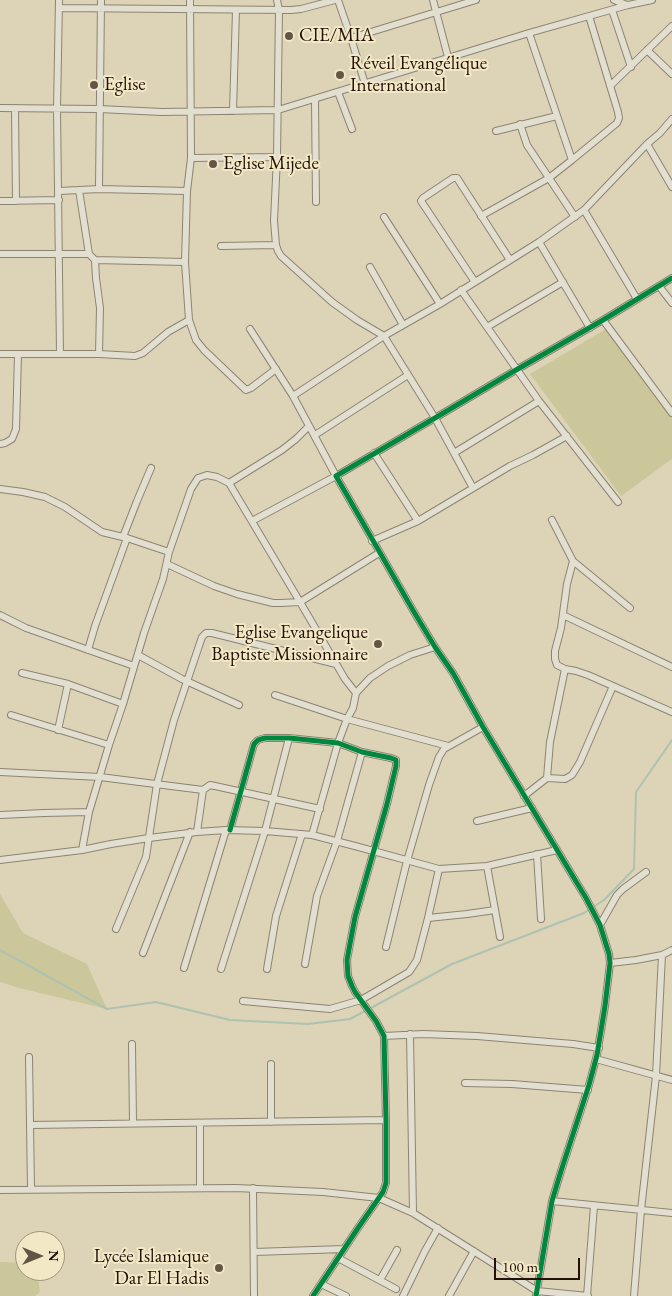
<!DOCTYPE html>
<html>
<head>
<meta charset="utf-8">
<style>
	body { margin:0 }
	#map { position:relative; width:672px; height:1296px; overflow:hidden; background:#ddd3b7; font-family:"EB Garamond",serif }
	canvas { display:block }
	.north { position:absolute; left:15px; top:1231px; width:50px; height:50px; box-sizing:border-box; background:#f3e8c6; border:1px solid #a0927a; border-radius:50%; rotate:90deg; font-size:14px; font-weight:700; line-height:20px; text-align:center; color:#231109 }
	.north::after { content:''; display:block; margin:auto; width:18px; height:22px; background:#645546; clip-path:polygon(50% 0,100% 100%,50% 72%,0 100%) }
	.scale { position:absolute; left:494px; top:1258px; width:86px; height:22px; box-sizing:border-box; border:2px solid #231109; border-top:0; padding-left:6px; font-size:15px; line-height:18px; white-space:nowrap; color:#231109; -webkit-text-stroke:4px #f3e8c6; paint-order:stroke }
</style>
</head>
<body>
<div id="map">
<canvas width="672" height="1296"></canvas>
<div class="north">N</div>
<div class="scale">100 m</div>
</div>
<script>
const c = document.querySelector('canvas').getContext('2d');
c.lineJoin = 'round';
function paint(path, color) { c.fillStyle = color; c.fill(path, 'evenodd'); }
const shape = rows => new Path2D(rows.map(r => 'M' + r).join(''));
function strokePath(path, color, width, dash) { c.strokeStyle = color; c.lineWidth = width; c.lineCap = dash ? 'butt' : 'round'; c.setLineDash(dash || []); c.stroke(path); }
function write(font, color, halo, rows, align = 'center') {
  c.font = font + ' "EB Garamond",serif'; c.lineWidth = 4; c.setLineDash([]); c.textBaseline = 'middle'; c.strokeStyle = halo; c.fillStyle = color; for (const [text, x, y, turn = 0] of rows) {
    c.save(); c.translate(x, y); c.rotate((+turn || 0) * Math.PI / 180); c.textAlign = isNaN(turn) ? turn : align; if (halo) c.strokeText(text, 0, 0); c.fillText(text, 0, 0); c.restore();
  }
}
const green = shape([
	[606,329,672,418,672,459,621,496,530,374],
	[0,894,23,933,87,964,107,1009,19,988,0,982],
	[0,1262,25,1263,25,1271,37,1271,40,1292,35,1296,0,1296]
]);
const stream = shape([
	[0,950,107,1009,156,1002,230,1020,308,1024,350,1019,365,1011],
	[369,1009,452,964,584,913,604,900,634,869,636,792,672,740]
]);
const minor = shape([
	[59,0,57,109,60,354],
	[277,0,279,10,277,157,274,221,276,245,278,251,281,256,332,302,357,320,384,336,435,418,473,488],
	[338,0,351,38,365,84],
	[433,0,448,57],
	[614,0,627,5],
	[59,8,291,10,301,9,335,0],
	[612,10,631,67],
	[351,38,476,0],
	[647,50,672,74],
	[610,86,672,26],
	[338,92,352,129],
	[315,100,316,202],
	[0,108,99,109,162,112,278,110,529,33,628,5,652,0],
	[15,108,16,201],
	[233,111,236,10],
	[520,124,527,145,575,217],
	[496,131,557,116],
	[647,144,672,187],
	[191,158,277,157],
	[572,160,617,123,619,118,618,112,589,16],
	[99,189,101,0],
	[79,190,89,254,95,260,96,278,100,308,99,354],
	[59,191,99,189,187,191],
	[0,201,59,200],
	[584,210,637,299],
	[481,216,549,178,572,160,529,33],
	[384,217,440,304],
	[539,242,590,328],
	[221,246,276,245],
	[0,254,89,254],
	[95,260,185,262],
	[370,267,403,325],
	[475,282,421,201,423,198,453,178,457,178,510,260],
	[659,286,672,303],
	[461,290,539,401,618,502],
	[189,320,196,340,204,350,246,390,251,388,276,369],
	[603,320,672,413],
	[487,327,563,282],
	[250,329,293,396,336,476,252,521],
	[0,354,99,354,135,356,143,353,168,332,189,320,185,262,187,191,191,158,190,0],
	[293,396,384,336,440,304,539,242,584,210,647,144,660,133,672,119],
	[315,435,408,375],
	[0,444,5,443,12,439,16,429,18,354],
	[454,453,539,401],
	[0,489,23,492,45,497,65,507,102,532,127,538,169,552],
	[552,520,573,561,567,584,561,628,555,651,555,659,557,665,565,669,576,671,588,675,672,712],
	[418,521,510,466,533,455,567,436],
	[123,537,137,501,151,468],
	[372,541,418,521,374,453],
	[573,561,630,608],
	[167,564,214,586,237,594,273,603,281,603,300,602,229,483],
	[0,615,26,628,134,666],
	[563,615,672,667],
	[88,650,95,626,127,538],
	[138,655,182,679,239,705],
	[22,673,68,684,58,730],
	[68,684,123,704],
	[356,693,345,679,300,602,379,553],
	[275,695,347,719,448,746],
	[11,715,109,745],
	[0,772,100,777,203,790],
	[547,778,550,742,565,669],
	[524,796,547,778,565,779,572,775,580,762,613,686],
	[0,815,44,813,89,812],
	[477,821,532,808],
	[230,830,254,744,258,740,265,738,289,738,338,743,362,752,391,758,396,760,396,766,387,804,355,917,347,960,348,976,352,986,355,992,376,1021,384,1036,386,1120,386,1183,383,1192,358,1228,313,1296],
	[197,832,203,790,210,785,215,786,320,809],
	[312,835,338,743,347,719,353,708,356,693,370,678,388,666,410,655,435,647],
	[82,850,89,812,109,745,123,704,144,633,163,579,169,552,191,489,198,478,207,475,217,477,229,483,282,450,296,439,309,426],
	[537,854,541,919],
	[0,860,82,850,111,844,149,838,197,832,226,830,265,831,312,835,355,846,439,869,487,866,557,850],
	[487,866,500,937],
	[428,918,467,914,495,910],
	[600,925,617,895,623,889,646,872],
	[116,929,146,857,157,784,174,720,202,637,206,633,212,633,336,664],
	[386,947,407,861,429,785,439,757,444,749,483,727],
	[143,953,190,832],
	[610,963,636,960,662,955,672,950],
	[305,964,317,896,337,841,362,752],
	[184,968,226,830],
	[221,969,265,831,289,738],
	[267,969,276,916,302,834],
	[243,1001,330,1009,361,1000,409,972,417,960,428,918,439,869],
	[410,1034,413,1213],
	[384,1036,423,1034,477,1036,573,1044,599,1048],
	[132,1044,133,1123],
	[29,1057,31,1189],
	[596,1059,672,1080],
	[465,1083,512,1084,588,1090],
	[271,1122,271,1064],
	[200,1123,200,1188],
	[30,1125,386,1120],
	[253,1188,254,1296],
	[0,1190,236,1188,323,1192,379,1198,413,1213,537,1291,588,1296],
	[552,1201,672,1213],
	[254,1252,344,1249],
	[338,1258,396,1289],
	[380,1280,397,1250],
	[321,1284,346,1296],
	[403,1296,425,1251,438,1228],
	[449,1296,474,1251],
	[536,1296,552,1201,561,1171,589,1085,597,1055,605,1006,610,963,609,954,600,925,586,898,483,727,453,673,435,647,414,612,336,476,435,418,516,370,603,320,672,278],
	[587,1296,594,1206],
	[634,1296,641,1210,656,1076,662,955]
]);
const cycleway = shape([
	[230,830,254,744,258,740,265,738,289,738,338,743,362,752,391,758,396,760,396,766,387,804,355,917,347,960,348,976,352,986,355,992,376,1021,384,1036,386,1120,386,1183,383,1192,358,1228,313,1296],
	[536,1296,552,1201,561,1171,589,1085,597,1055,605,1006,610,963,609,954,600,925,586,898,483,727,453,673,435,647,414,612,336,476,435,418,516,370,603,320,672,278]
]);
const markers = [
	[289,36,5,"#645546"],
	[340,75,5,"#645546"],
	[94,85,5,"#645546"],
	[213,164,5,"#645546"],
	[378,644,5,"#645546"],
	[219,1268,5,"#645546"]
];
const poiNames = [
	["CIE/MIA",299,36],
	["Réveil Evangélique",350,64],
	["International",350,86],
	["Eglise",104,85],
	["Eglise Mijede",223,164],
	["Eglise Evangelique",368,633,"right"],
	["Baptiste Missionnaire",368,655,"right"],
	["Lycée Islamique",209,1257,"right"],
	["Dar El Hadis",209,1279,"right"]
];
paint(green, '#cbc79b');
strokePath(stream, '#aec2b1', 2);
strokePath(minor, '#8c8473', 8);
strokePath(minor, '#e3dfd0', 6);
strokePath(cycleway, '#00873e', 5);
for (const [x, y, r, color] of markers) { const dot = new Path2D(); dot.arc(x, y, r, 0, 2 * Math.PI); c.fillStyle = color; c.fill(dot); strokePath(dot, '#f3e8c6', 2); }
write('19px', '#231109', '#f3e8c6', poiNames, 'left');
</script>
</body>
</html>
